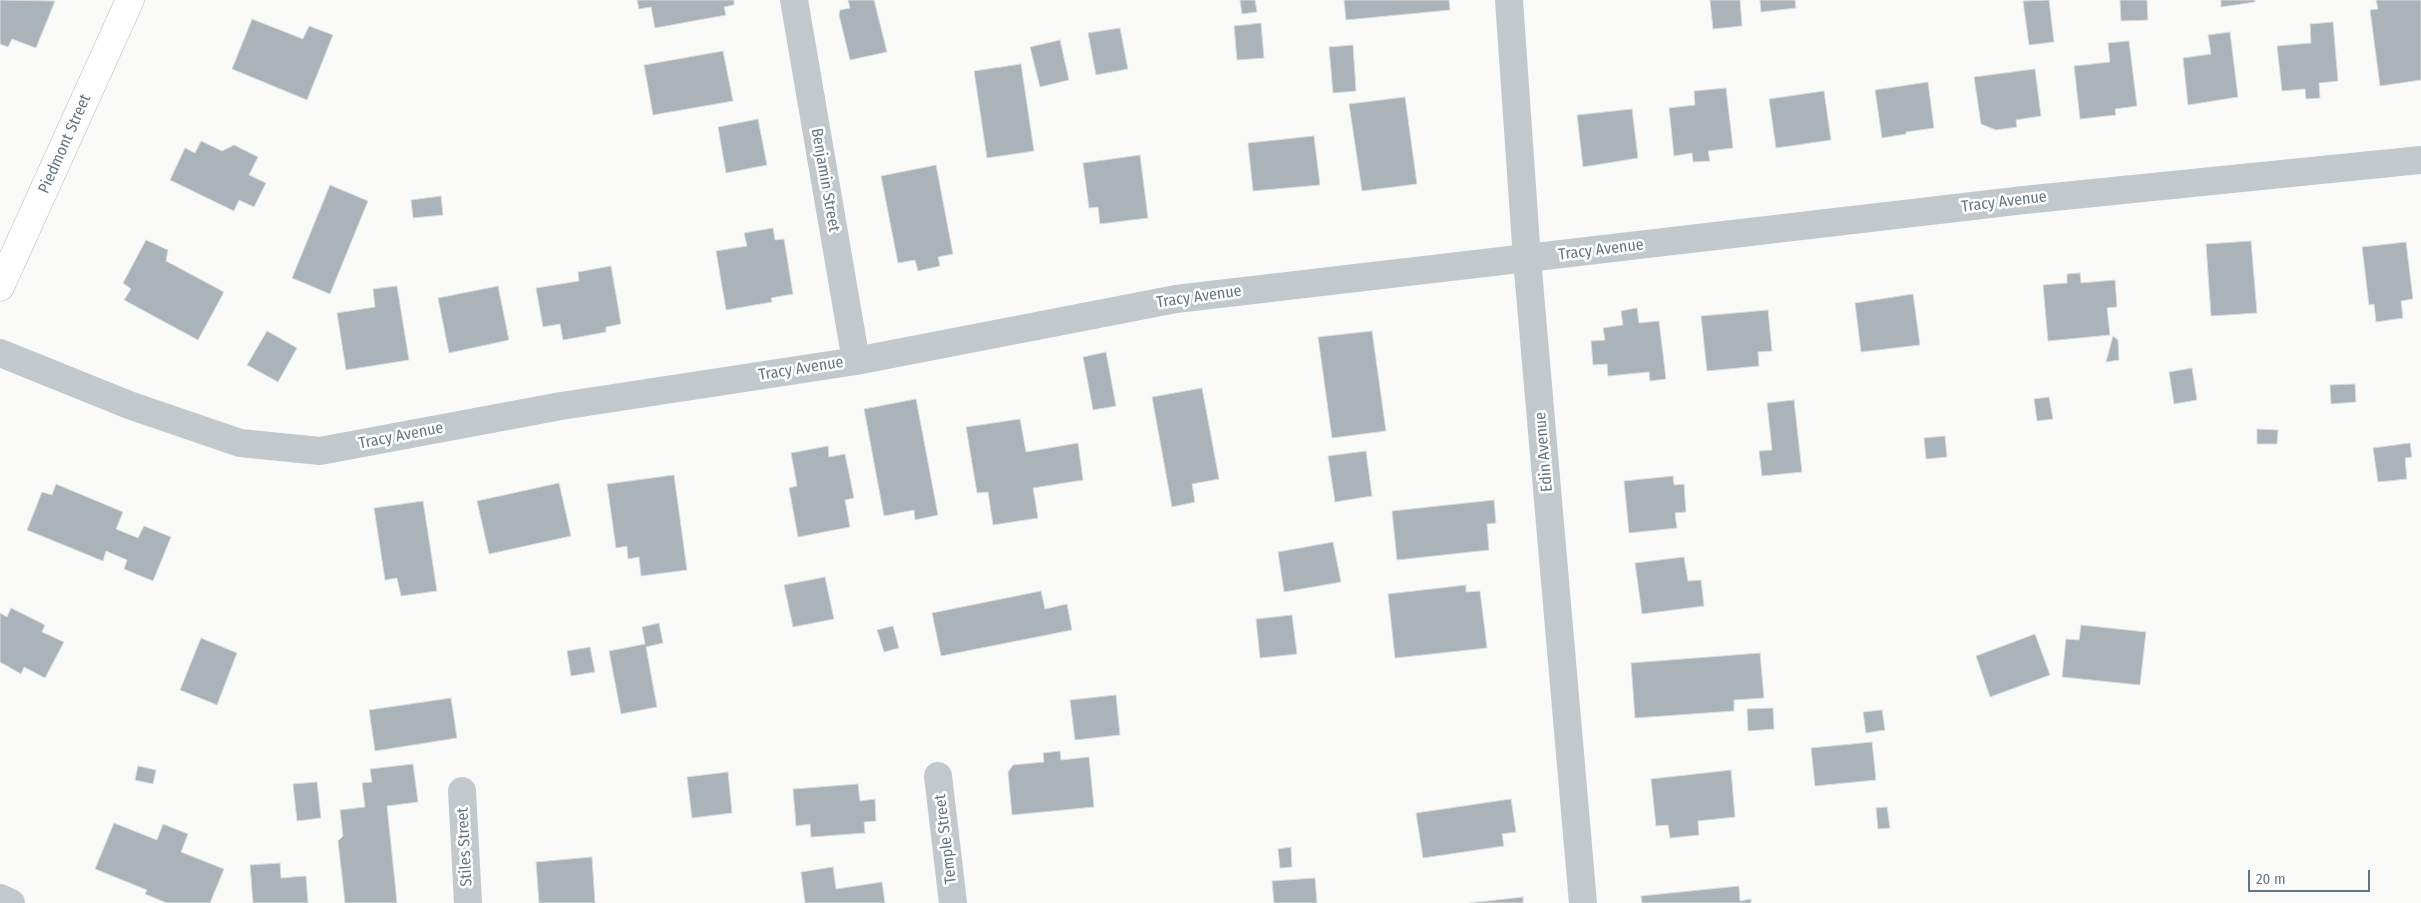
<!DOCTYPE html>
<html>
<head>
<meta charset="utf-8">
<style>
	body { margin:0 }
	#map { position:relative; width:2421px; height:903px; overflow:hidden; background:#fafaf8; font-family:"Fira Sans Condensed",sans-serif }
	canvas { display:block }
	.scale { position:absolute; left:2248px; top:870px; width:122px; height:22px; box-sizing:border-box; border:2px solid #657683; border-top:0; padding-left:6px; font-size:15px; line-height:18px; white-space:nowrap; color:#657683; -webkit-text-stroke:4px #fff; paint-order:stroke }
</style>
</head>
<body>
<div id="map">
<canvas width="2421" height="903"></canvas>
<div class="scale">20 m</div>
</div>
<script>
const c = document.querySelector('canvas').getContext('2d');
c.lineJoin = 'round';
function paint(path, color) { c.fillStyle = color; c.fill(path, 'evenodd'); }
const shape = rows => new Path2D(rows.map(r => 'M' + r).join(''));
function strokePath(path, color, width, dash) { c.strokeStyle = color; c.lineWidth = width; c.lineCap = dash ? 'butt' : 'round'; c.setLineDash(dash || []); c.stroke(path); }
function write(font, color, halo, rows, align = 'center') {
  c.font = font + ' "Fira Sans Condensed",sans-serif'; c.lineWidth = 5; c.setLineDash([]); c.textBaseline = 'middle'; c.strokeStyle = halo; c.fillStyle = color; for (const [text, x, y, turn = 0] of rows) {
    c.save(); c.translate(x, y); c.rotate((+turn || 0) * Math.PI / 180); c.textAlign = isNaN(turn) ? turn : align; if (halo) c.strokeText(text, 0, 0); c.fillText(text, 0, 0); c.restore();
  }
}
const building = shape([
	[0,0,55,1,36,48,12,39,8,47,0,44,0,0],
	[637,0,734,0,734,5,724,7,726,15,655,28,651,7,639,9,637,0],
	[848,0,874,0,887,52,850,60,839,15,840,10,850,8,848,0],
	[1240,0,1255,0,1257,12,1242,14,1240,0],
	[1344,0,1449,0,1450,10,1346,20,1344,0],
	[1710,0,1740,0,1742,26,1713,29,1710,0],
	[1760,0,1795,0,1796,8,1761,12,1760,0],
	[2049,0,2054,42,2029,45,2023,1,2049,0],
	[2120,0,2147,0,2148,20,2121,21,2120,0],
	[2221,0,2255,0,2255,2,2221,7,2221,0],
	[2376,0,2421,0,2421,80,2380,86,2370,10,2378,9,2376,0],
	[252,19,303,39,309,26,333,35,307,100,232,69,252,19],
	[2333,22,2338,81,2319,83,2320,98,2306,99,2305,89,2282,91,2277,46,2311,43,2310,24,2333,22],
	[1261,23,1264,58,1237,60,1234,26,1261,23],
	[1120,28,1128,69,1096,75,1088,33,1120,28],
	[2230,32,2238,97,2188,105,2183,58,2211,54,2208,35,2230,32],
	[1060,40,1069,80,1040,87,1030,47,1060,40],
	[2129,41,2137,106,2115,109,2116,115,2080,119,2074,66,2110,62,2108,43,2129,41],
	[1353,45,1356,91,1333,93,1329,47,1353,45],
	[723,51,733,101,653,115,644,65,723,51],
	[1021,64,1034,151,987,158,974,71,1021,64],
	[2035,69,2041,116,2016,120,2017,127,1996,130,1981,124,1974,77,2035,69],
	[1928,82,1934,128,1906,132,1906,134,1882,138,1875,90,1928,82],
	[1726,88,1733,148,1708,151,1710,161,1693,162,1692,153,1674,156,1669,108,1695,105,1694,91,1726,88],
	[1824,91,1831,140,1776,148,1769,99,1824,91],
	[1405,97,1417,184,1362,191,1349,104,1405,97],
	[1632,109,1638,158,1583,167,1577,115,1632,109],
	[758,119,767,165,726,173,718,127,758,119],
	[1314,136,1320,185,1253,191,1248,143,1314,136],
	[201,141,222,151,234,145,258,157,249,175,266,183,254,207,239,200,234,211,170,180,185,148,195,153,201,141],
	[1140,155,1148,218,1100,224,1098,207,1089,208,1083,163,1140,155],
	[936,165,953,254,938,257,940,266,918,271,915,260,898,263,881,176,936,165],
	[330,185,368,201,330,294,292,278,330,185],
	[441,196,443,215,413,218,411,200,441,196],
	[773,228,775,240,784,239,793,294,771,298,772,302,726,310,716,251,747,246,744,233,773,228],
	[146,240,168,250,166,261,224,292,198,340,124,300,131,289,123,283,146,240],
	[2251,241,2257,313,2211,316,2206,244,2251,241],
	[2406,242,2413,299,2401,301,2403,318,2376,322,2374,304,2369,305,2362,247,2406,242],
	[611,266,621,324,606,327,606,332,563,340,560,324,543,327,536,288,579,281,578,272,611,266],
	[2080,273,2081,283,2115,280,2117,307,2107,308,2110,335,2048,341,2043,285,2067,283,2067,274,2080,273],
	[397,286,409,360,346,370,337,313,375,307,373,289,397,286],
	[498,286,509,340,449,353,438,298,498,286],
	[1913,294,1920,345,1861,352,1855,303,1913,294],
	[1637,308,1639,323,1659,321,1666,379,1650,381,1649,372,1608,376,1607,364,1593,365,1591,341,1605,340,1603,328,1623,325,1621,311,1637,308],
	[1768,310,1772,351,1758,352,1759,366,1707,371,1701,316,1768,310],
	[267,331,297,348,278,382,247,365,267,331],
	[1372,331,1386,431,1332,438,1318,337,1372,331],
	[2113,336,2118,340,2119,360,2106,362,2113,336],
	[1106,352,1116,406,1093,410,1083,357,1106,352],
	[2192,368,2197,400,2174,404,2169,372,2192,368],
	[2355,384,2356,402,2331,404,2330,385,2355,384],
	[1202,388,1219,479,1192,484,1195,502,1172,507,1152,397,1202,388],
	[2049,397,2053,419,2037,421,2034,399,2049,397],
	[916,399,938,515,915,520,914,510,884,516,864,409,916,399],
	[1794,400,1802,472,1762,476,1759,451,1772,450,1767,403,1794,400],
	[1020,419,1026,452,1078,443,1083,480,1033,488,1038,518,993,525,988,492,977,493,966,427,1020,419],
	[2257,429,2278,430,2277,444,2257,444,2257,429],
	[1945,436,1947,457,1926,459,1924,438,1945,436],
	[2410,443,2412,457,2405,458,2407,479,2378,482,2373,448,2410,443],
	[828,446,829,457,845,454,854,498,845,500,850,527,798,537,789,488,797,486,791,453,828,446],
	[1366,451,1372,496,1335,502,1328,456,1366,451],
	[674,475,687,570,641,576,639,557,628,559,627,546,616,548,607,484,674,475],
	[1673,476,1674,485,1684,484,1686,512,1675,513,1677,528,1629,533,1624,481,1673,476],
	[559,483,571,536,489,554,477,501,559,483],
	[56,484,123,512,116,529,138,538,144,526,171,537,153,581,124,569,127,560,106,551,103,561,27,530,42,492,52,495,56,484],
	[1494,500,1496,523,1487,524,1489,550,1397,560,1392,511,1494,500],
	[423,501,437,591,401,596,397,578,385,580,374,508,423,501],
	[1333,542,1341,582,1284,592,1278,552,1333,542],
	[1684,557,1688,581,1701,580,1704,606,1642,614,1635,563,1684,557],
	[825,577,834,619,793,627,784,585,825,577],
	[1466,585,1466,592,1480,591,1487,648,1395,658,1388,594,1466,585],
	[1041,591,1045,609,1067,604,1072,630,941,656,932,613,1041,591],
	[11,608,45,625,42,632,64,642,45,678,24,667,21,674,0,662,0,613,7,617,11,608],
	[1292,615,1297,654,1260,658,1256,619,1292,615],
	[659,623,663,643,646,647,657,707,621,714,609,651,645,644,642,627,659,623],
	[2081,625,2146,632,2140,685,2062,677,2066,639,2079,640,2081,625],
	[893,626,899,648,884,652,877,630,893,626],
	[2035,634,2050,675,1990,697,1976,656,2035,634],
	[201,638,237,653,217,705,180,690,201,638],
	[590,647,595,672,571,676,567,651,590,647],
	[1760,653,1764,698,1734,700,1734,711,1635,718,1631,663,1760,653],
	[1116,695,1120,735,1075,740,1070,700,1116,695],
	[451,698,457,738,375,751,369,710,451,698],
	[1773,708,1774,729,1748,731,1747,709,1773,708],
	[1882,710,1885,730,1866,733,1863,712,1882,710],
	[1872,742,1876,780,1815,786,1811,748,1872,742],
	[1060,751,1061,760,1089,757,1094,807,1012,815,1008,772,1013,765,1044,762,1043,753,1060,751],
	[413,764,418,802,387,806,397,903,345,903,338,841,343,836,340,810,365,807,362,783,372,782,370,769,413,764],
	[138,766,156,770,153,784,135,780,138,766],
	[1731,770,1735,817,1698,821,1699,835,1670,838,1668,825,1656,826,1651,779,1731,770],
	[728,772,732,813,692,818,687,777,728,772],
	[317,782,321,818,297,821,293,784,317,782],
	[858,784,860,801,875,799,876,821,864,822,865,833,811,837,810,824,796,826,793,789,858,784],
	[1511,799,1516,832,1502,834,1504,846,1423,858,1416,813,1511,799],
	[1887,807,1890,828,1878,829,1876,808,1887,807],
	[114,823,157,840,163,824,188,834,181,852,224,869,210,903,167,903,145,894,147,890,95,869,114,823],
	[1291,847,1292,867,1280,868,1278,849,1291,847],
	[592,857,595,903,539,903,536,862,592,857],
	[280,863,281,878,306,876,308,903,253,903,250,865,280,863],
	[833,867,836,889,882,882,885,903,805,903,801,872,833,867],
	[1315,878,1317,903,1274,903,1272,881,1315,878],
	[1739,886,1740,901,1751,899,1751,903,1642,903,1641,896,1739,886],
	[1523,897,1523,903,1469,903,1523,897]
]);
const street = shape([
	[794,0,856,361],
	[1509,0,1527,259,1583,903],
	[0,353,129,405,240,443,320,451,561,406,856,361,1176,299,2024,200,2421,160],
	[938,776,953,903],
	[462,791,468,903],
	[0,898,11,903]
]);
const secondary = shape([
	[0,287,130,0]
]);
const streetNames = [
	["Piedmont Street",65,144,-66],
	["Benjamin Street",825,180,80],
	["Tracy Avenue",2004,202,-7],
	["Tracy Avenue",1601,250,-7],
	["Tracy Avenue",1199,297,-8],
	["Tracy Avenue",801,369,-9],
	["Tracy Avenue",401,436,-11],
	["Edin Avenue",1544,452,-95],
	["Temple Street",946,839,-97],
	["Stiles Street",465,847,-93]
];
paint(building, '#aab3b9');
strokePath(building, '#dcdcda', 1);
strokePath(secondary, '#b3babf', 29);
strokePath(street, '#c3c8cc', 28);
strokePath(secondary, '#fff', 28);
write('16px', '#657683', '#fff', streetNames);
</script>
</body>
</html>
